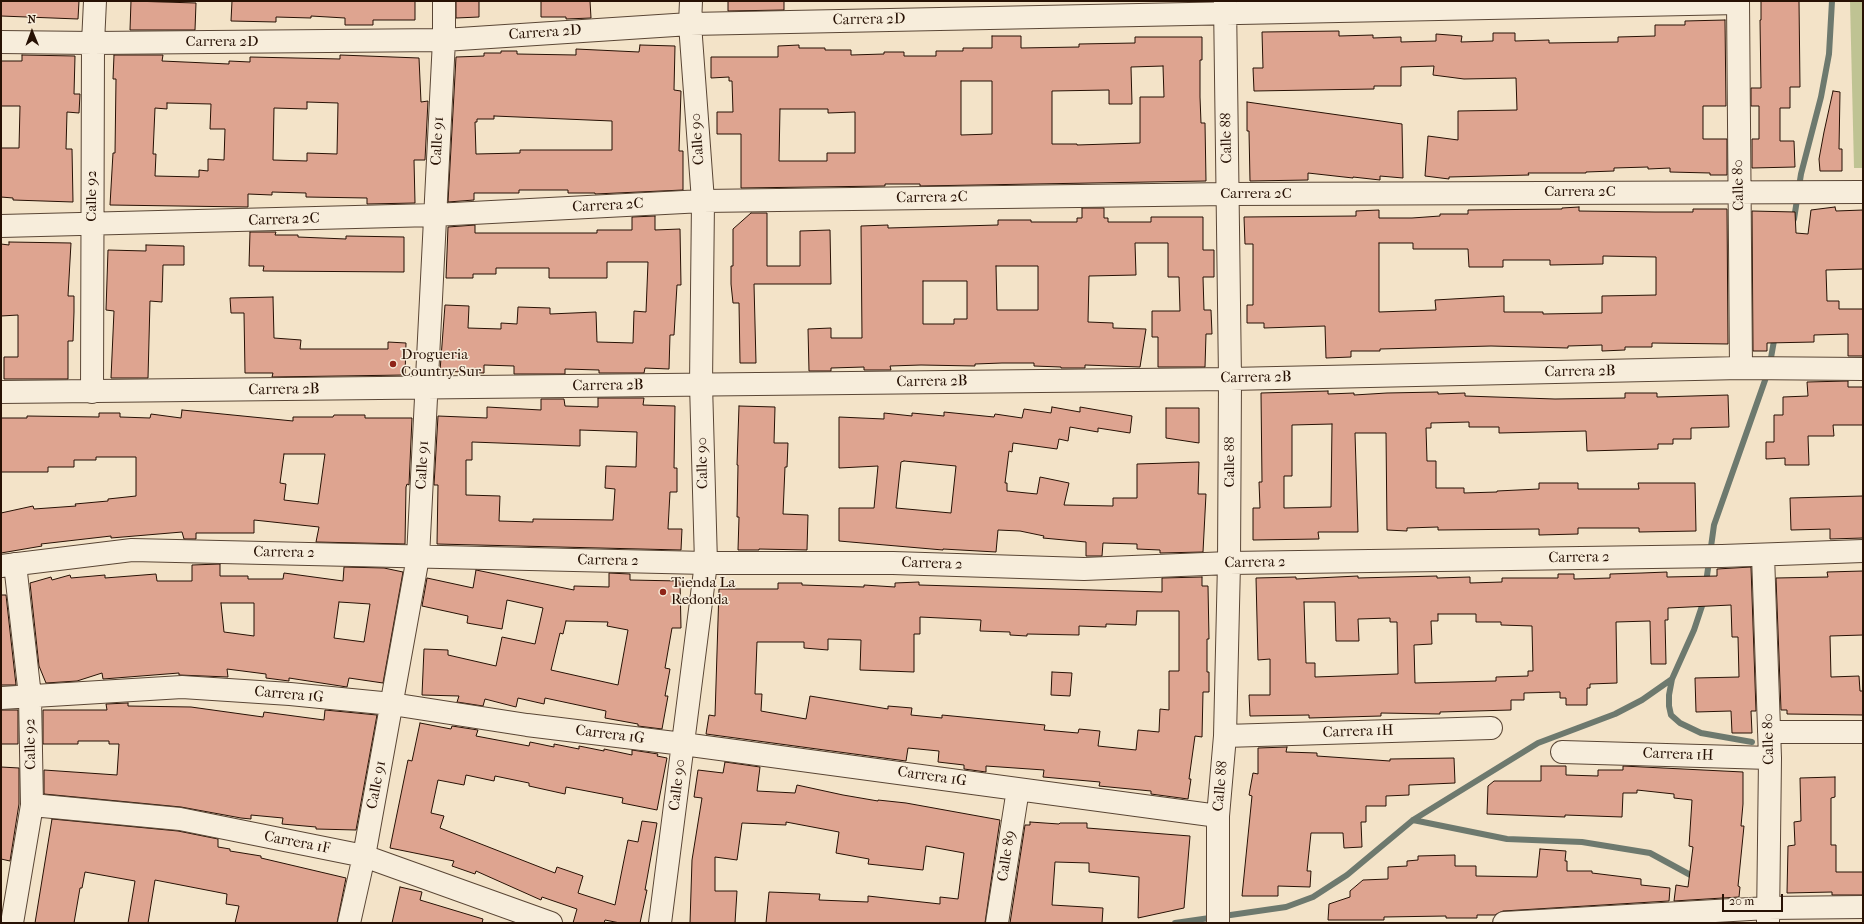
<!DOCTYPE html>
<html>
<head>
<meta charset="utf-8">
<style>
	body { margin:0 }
	#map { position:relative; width:1864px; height:924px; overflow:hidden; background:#f3e3c8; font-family:"IM FELL French Canon",serif }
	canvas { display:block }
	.frame { position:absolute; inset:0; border:2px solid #271104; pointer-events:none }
	.north { position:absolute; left:12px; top:12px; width:40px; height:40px; -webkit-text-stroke:3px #f7eddb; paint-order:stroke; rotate:359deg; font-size:11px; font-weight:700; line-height:16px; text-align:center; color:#271104 }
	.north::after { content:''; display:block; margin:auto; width:14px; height:18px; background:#271104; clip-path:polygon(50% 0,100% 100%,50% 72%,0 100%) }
	.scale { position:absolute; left:1722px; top:894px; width:61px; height:18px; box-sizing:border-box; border:2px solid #271104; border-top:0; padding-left:5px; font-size:12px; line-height:14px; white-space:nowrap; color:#271104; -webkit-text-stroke:3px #f7eddb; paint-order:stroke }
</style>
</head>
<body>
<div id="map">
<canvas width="1864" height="924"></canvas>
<div class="frame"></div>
<div class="north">N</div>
<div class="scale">20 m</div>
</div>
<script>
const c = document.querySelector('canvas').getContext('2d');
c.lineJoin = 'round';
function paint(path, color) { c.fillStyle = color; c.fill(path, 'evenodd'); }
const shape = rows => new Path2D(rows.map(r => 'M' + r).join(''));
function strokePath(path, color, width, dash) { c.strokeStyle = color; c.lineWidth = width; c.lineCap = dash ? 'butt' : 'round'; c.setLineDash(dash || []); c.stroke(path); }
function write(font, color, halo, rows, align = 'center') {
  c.font = font + ' "IM FELL French Canon",serif'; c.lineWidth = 3; c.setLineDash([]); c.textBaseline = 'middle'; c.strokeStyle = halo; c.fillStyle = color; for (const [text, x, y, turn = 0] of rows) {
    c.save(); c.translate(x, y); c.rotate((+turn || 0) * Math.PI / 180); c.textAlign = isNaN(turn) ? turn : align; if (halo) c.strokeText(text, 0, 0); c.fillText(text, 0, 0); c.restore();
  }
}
const green = shape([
	[1850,1,1863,1,1863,168,1854,168]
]);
const stream = shape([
	[1794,219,1801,174,1821,97,1829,54,1832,1],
	[1706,583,1714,525,1769,369,1775,335],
	[1672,679,1669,695,1669,706,1671,715,1680,723,1701,733,1752,742],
	[1413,820,1507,839,1582,842,1650,853,1696,878],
	[1175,923,1286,907,1313,897,1347,875,1413,820,1538,743,1615,714,1642,700,1672,679,1694,630,1704,600]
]);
const building = shape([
	[1,1,79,1,78,19,1,16,1,1],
	[131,1,196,3,195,30,130,30,131,1],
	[232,1,415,1,415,20,373,20,373,25,345,25,345,18,311,16,311,18,276,17,276,22,231,21,232,1],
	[456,1,479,1,479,17,456,18,456,1],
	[541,1,590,1,591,18,566,19,566,17,541,17,541,1],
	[728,1,784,1,784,10,728,11,728,1],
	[1761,1,1799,1,1800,87,1790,87,1790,108,1780,108,1780,141,1794,141,1795,167,1752,168,1752,139,1759,139,1759,106,1751,106,1751,88,1761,88,1760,20,1761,20,1761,1],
	[1725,20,1726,106,1703,106,1703,139,1727,139,1727,175,1710,175,1710,173,1670,172,1670,168,1648,169,1648,167,1614,168,1614,171,1586,172,1586,173,1528,173,1529,175,1449,177,1449,179,1425,176,1428,136,1458,140,1458,111,1517,110,1516,78,1464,79,1433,75,1434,66,1401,67,1401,86,1374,86,1374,89,1254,91,1253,68,1263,68,1262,32,1339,31,1339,36,1373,35,1373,38,1401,37,1401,42,1436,41,1436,34,1462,36,1461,42,1493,41,1493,33,1515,33,1515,41,1549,40,1549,43,1618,42,1618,37,1655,36,1655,25,1685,25,1685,21,1725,20],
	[992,36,1021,36,1021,48,1079,47,1079,44,1135,43,1135,37,1202,37,1202,60,1200,60,1200,97,1201,123,1205,123,1206,181,920,186,920,184,885,184,885,186,741,188,741,134,717,134,717,112,733,112,732,81,729,81,729,77,711,78,711,57,778,57,778,46,799,45,799,48,825,48,825,50,851,50,851,55,884,54,884,52,904,52,904,56,936,56,936,51,963,51,963,48,992,48,992,36],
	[1163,66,1164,97,1140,97,1140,143,1077,145,1077,144,1052,144,1052,91,1109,90,1109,104,1132,104,1131,67,1163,66],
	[961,81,992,81,992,134,961,135,961,81],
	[780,109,828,109,828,113,855,112,855,153,827,153,827,161,779,161,780,109],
	[640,45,675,46,674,90,681,91,679,151,683,151,683,190,595,194,595,193,568,193,568,190,519,190,519,193,474,193,474,200,448,202,456,57,484,56,484,53,501,53,501,51,517,51,517,54,576,55,576,49,639,52,640,45],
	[494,116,612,121,612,150,520,150,520,153,476,154,475,122,477,122,477,119,494,119,494,116],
	[22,55,75,56,74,94,80,94,79,113,67,112,66,149,72,149,73,202,13,200,13,198,1,197,1,148,19,148,20,106,1,106,1,61,22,61,22,55],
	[114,55,163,55,162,61,229,64,229,61,250,62,250,57,340,59,340,55,419,58,421,102,428,101,425,160,414,160,415,203,367,204,367,198,306,197,306,193,272,192,272,195,248,194,248,207,110,205,113,153,115,153,116,79,113,79,114,55],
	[307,102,338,103,337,154,307,153,307,161,273,160,274,108,307,109,307,102],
	[167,103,211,104,210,129,225,129,224,160,208,159,208,171,199,170,199,177,155,176,156,154,153,154,155,108,167,109,167,103],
	[1833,91,1840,92,1839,149,1842,149,1842,171,1820,171,1819,159,1824,132,1833,91],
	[1247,102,1402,124,1403,178,1380,176,1380,180,1353,177,1353,178,1308,173,1308,180,1250,181,1249,131,1247,131,1247,102],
	[1579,207,1579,211,1655,212,1693,212,1693,209,1727,209,1728,344,1652,343,1652,347,1625,347,1625,350,1602,351,1602,345,1568,346,1568,348,1491,346,1380,349,1380,351,1351,351,1351,357,1326,358,1325,326,1264,328,1264,323,1247,323,1247,305,1253,305,1253,244,1245,244,1244,217,1356,216,1356,211,1379,210,1379,218,1412,218,1440,216,1440,214,1468,214,1468,210,1562,209,1562,208,1579,207],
	[1379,243,1413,243,1413,249,1468,249,1469,267,1503,267,1503,260,1550,260,1550,265,1603,264,1603,256,1656,257,1656,295,1602,296,1602,313,1543,314,1543,312,1504,312,1504,296,1435,300,1436,310,1379,312,1379,243],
	[1835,207,1836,211,1863,210,1863,269,1826,270,1827,301,1839,301,1839,309,1863,309,1863,356,1848,356,1848,334,1814,335,1814,342,1767,343,1767,351,1753,351,1752,211,1795,212,1796,233,1808,234,1811,210,1835,207],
	[1082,208,1104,208,1104,218,1108,218,1108,222,1151,222,1151,217,1203,217,1203,250,1214,250,1214,277,1203,277,1204,310,1211,310,1212,334,1206,334,1205,367,1158,367,1158,337,1152,337,1152,311,1180,311,1179,277,1168,277,1168,243,1135,243,1136,275,1089,276,1088,322,1113,323,1113,328,1146,329,1140,367,1085,365,1085,368,1061,368,1061,367,1034,366,1034,363,1002,363,975,364,975,366,921,365,890,366,891,370,864,370,864,367,831,368,831,371,809,371,808,329,831,328,831,338,862,338,861,226,888,225,888,228,998,225,998,220,1031,220,1031,222,1077,222,1077,218,1082,218,1082,208],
	[996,266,1038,266,1038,310,997,310,996,266],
	[923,281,967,281,967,319,954,319,954,324,923,324,923,281],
	[751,213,767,213,767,266,800,266,800,231,830,230,831,284,754,284,756,363,740,363,739,303,733,303,731,284,731,266,733,266,733,229,751,213],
	[655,216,655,230,680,229,681,285,677,285,674,335,670,335,669,369,645,368,644,373,599,373,599,370,565,369,565,374,514,374,514,366,484,365,484,373,440,371,445,305,469,306,468,328,501,329,501,323,517,324,518,307,550,308,550,314,596,312,597,342,633,343,634,311,646,312,648,262,607,262,607,278,549,278,549,268,496,268,496,274,473,274,473,278,446,278,448,227,475,225,475,233,597,233,597,230,632,230,632,217,655,216],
	[250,232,276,232,275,235,298,235,298,237,346,239,346,236,404,237,404,272,263,271,264,266,249,266,250,232],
	[9,242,71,243,68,296,74,296,74,312,73,341,68,341,68,379,4,379,4,357,18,357,18,315,1,316,1,244,9,245,9,242],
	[146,245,184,246,184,265,163,265,162,302,150,301,148,378,111,378,114,311,106,310,108,250,146,251,146,245],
	[273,297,274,338,301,340,300,349,388,349,388,342,406,343,405,375,272,377,273,373,245,373,244,313,231,313,230,298,273,297],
	[1848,381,1848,387,1863,387,1863,425,1833,425,1834,436,1808,436,1809,465,1785,465,1785,458,1766,459,1766,442,1774,442,1774,415,1783,415,1783,397,1808,396,1807,382,1848,381],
	[1328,391,1328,394,1354,393,1354,395,1387,393,1438,392,1438,394,1465,393,1465,396,1555,399,1625,398,1625,393,1657,393,1657,397,1728,395,1729,427,1691,428,1691,439,1673,439,1673,444,1658,444,1658,449,1587,451,1586,431,1499,433,1499,427,1469,427,1469,422,1431,423,1431,428,1426,428,1427,461,1436,461,1436,488,1464,488,1464,493,1497,492,1497,491,1539,489,1539,483,1578,483,1578,489,1639,489,1638,483,1695,483,1696,531,1639,532,1639,528,1578,528,1578,534,1539,535,1539,529,1438,530,1438,527,1407,528,1407,531,1387,530,1386,433,1355,433,1358,532,1318,532,1319,539,1253,540,1253,508,1260,508,1259,482,1262,482,1261,393,1328,391],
	[1332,424,1331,507,1284,508,1284,476,1292,476,1292,425,1332,424],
	[598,398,644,398,643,405,675,406,674,468,677,468,677,492,670,492,668,529,682,529,681,550,437,544,438,485,434,485,438,416,487,418,487,407,541,410,541,399,564,399,565,406,598,407,598,398],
	[580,430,637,432,636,467,606,466,605,488,615,489,613,520,533,519,533,522,499,521,500,496,466,495,466,460,472,460,472,442,580,446,580,430],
	[739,406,775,407,774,443,788,443,787,467,785,467,783,514,808,515,807,550,759,549,759,550,738,550,739,517,737,517,738,465,737,465,739,406],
	[1052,407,1080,412,1080,407,1132,416,1130,433,1098,428,1098,432,1070,427,1068,441,1059,439,1057,449,1013,443,1012,452,1009,451,1005,483,1007,483,1007,491,1037,494,1040,477,1069,483,1064,505,1113,506,1113,498,1137,498,1137,464,1199,462,1198,494,1206,494,1203,552,1160,553,1160,550,1137,549,1137,544,1103,543,1102,556,1086,556,1086,542,1043,538,1044,536,1020,531,998,530,996,552,943,549,943,550,839,541,839,508,874,508,878,466,839,468,839,417,884,419,884,413,912,416,912,413,944,416,944,412,994,417,995,414,1022,418,1024,409,1051,413,1052,407],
	[904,461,956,466,951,513,896,508,901,462,904,461],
	[1166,408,1199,408,1199,443,1166,438,1166,408],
	[182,410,293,421,293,417,333,417,334,415,365,415,365,418,412,418,409,485,407,484,406,487,405,544,316,542,319,527,254,520,254,533,196,533,196,539,184,539,182,532,111,538,111,536,41,544,42,546,1,553,1,513,33,506,34,509,76,506,75,504,108,501,108,499,136,496,136,457,96,457,96,460,74,460,74,467,48,467,48,472,1,472,1,418,27,418,27,416,99,417,99,413,120,413,120,417,150,418,151,414,181,418,182,410],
	[284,454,325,454,318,504,284,500,286,484,280,483,284,454],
	[1863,496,1863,538,1830,539,1830,529,1791,530,1790,498,1863,496],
	[220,564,220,576,248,576,248,579,283,579,284,573,343,581,344,567,384,568,403,572,383,683,349,678,347,687,289,678,289,681,266,678,266,674,227,669,228,677,179,675,179,673,103,679,102,673,77,681,46,683,39,666,30,583,51,577,52,580,70,575,71,578,105,575,105,578,156,574,157,581,192,581,192,565,220,564],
	[339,602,370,604,364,642,334,638,339,602],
	[221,603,254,603,254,636,224,632,221,603],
	[1751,567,1756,711,1751,711,1752,733,1732,733,1731,711,1696,712,1695,678,1739,677,1738,637,1732,637,1731,605,1668,608,1668,620,1665,620,1666,664,1651,664,1650,621,1616,622,1617,683,1590,684,1590,688,1587,688,1587,705,1566,705,1566,698,1560,698,1560,692,1524,693,1524,700,1511,700,1511,710,1440,712,1440,714,1381,713,1381,716,1309,718,1309,715,1250,716,1249,695,1270,695,1270,659,1258,660,1256,578,1296,577,1296,579,1358,576,1358,578,1437,576,1437,578,1470,577,1470,583,1502,582,1502,578,1558,578,1558,574,1574,574,1574,579,1610,578,1610,574,1642,573,1667,572,1667,577,1717,576,1717,569,1751,567],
	[1304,602,1335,602,1336,641,1359,641,1358,619,1390,618,1390,622,1397,622,1398,674,1315,677,1315,663,1306,663,1304,602],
	[1438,614,1476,614,1476,622,1501,622,1501,625,1532,626,1533,671,1528,671,1528,676,1496,677,1496,681,1415,683,1414,645,1432,644,1431,621,1438,621,1438,614],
	[476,570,574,590,574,586,609,587,609,573,630,574,630,580,680,581,681,628,672,628,665,668,670,669,665,696,668,696,662,729,638,726,638,724,605,718,606,711,545,698,544,704,518,698,516,707,485,699,483,706,457,702,459,696,422,695,424,649,448,650,448,655,496,666,502,637,535,644,543,608,507,600,502,629,467,623,468,616,422,606,427,578,473,588,476,570],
	[566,621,608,622,607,626,628,630,618,685,551,670,560,633,563,634,566,621],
	[1863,571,1863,635,1830,636,1831,677,1859,676,1860,691,1863,691,1863,715,1787,714,1787,710,1781,710,1776,578,1828,577,1827,572,1863,571],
	[1202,577,1202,586,1208,586,1209,639,1207,639,1207,672,1209,672,1209,692,1203,692,1202,737,1195,736,1189,779,1191,779,1188,799,1151,794,1151,791,1099,786,1100,782,1043,777,1044,770,986,766,986,772,964,769,964,765,938,762,939,751,908,748,906,761,706,734,709,715,715,716,719,589,778,589,778,583,802,583,802,585,864,587,864,585,895,587,895,583,919,582,919,585,1162,592,1162,578,1202,577],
	[1137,611,1179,611,1179,671,1169,671,1169,710,1160,709,1159,732,1138,730,1136,750,1098,746,1100,731,1079,729,1078,733,1044,730,1045,725,942,715,942,718,911,715,912,708,888,706,888,709,810,696,806,719,761,711,762,694,755,694,757,642,804,642,804,648,828,650,828,639,861,640,860,670,914,672,914,634,920,634,920,617,981,620,980,631,1010,632,1010,635,1027,636,1027,634,1079,635,1079,626,1106,627,1106,624,1136,625,1137,611],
	[1,595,6,595,16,685,1,685,1,595],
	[1052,672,1072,673,1070,696,1051,695,1052,672],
	[128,703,128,706,191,707,263,717,264,712,324,720,325,710,377,715,356,830,316,829,316,827,282,824,283,818,251,815,251,819,241,818,181,807,44,794,44,770,117,775,119,744,109,744,109,741,78,741,78,744,43,744,43,710,107,710,106,704,128,703],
	[1,710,18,710,18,744,1,744,1,710],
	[420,723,451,729,452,726,478,730,476,736,529,746,530,742,554,747,554,744,579,749,579,746,604,751,604,749,632,755,632,750,658,754,657,756,667,758,657,810,622,803,623,798,566,787,565,794,529,786,529,783,495,776,494,781,466,775,464,785,438,780,431,813,444,816,440,828,555,873,557,867,583,876,578,893,615,905,628,840,638,842,642,821,657,823,645,890,647,890,640,923,620,923,605,920,604,923,573,923,577,909,542,897,541,900,476,871,475,874,452,866,454,861,390,848,408,760,412,761,420,723],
	[1287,747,1286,752,1317,753,1317,756,1390,761,1390,759,1454,758,1455,783,1409,785,1409,795,1386,796,1386,806,1366,806,1366,822,1361,822,1362,847,1344,848,1343,833,1311,833,1307,871,1311,871,1310,887,1278,886,1278,896,1242,896,1252,796,1249,795,1253,773,1258,774,1258,748,1287,747],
	[725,762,760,767,757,791,795,793,797,785,843,795,878,801,878,800,906,803,1000,820,985,923,766,923,769,892,820,894,819,900,868,902,868,896,940,904,940,897,958,899,964,853,926,846,923,870,868,864,869,859,836,853,839,832,786,822,786,825,742,823,737,860,715,857,715,891,737,891,735,923,690,923,692,860,702,798,694,797,698,770,723,773,725,762],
	[1541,766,1566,766,1566,775,1598,776,1598,770,1623,770,1623,766,1743,772,1743,804,1741,826,1744,826,1738,886,1740,887,1739,897,1674,901,1676,885,1688,887,1693,847,1689,846,1692,800,1674,798,1674,794,1637,790,1637,793,1623,793,1622,817,1565,815,1565,817,1487,814,1488,786,1494,781,1541,781,1541,766],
	[1,767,19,768,19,804,10,861,1,859,1,767],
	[1835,777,1835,797,1831,798,1831,845,1836,845,1836,872,1863,872,1863,895,1832,895,1832,892,1787,893,1788,846,1795,845,1794,822,1801,821,1800,778,1835,777],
	[52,819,178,831,218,839,218,847,230,849,230,851,261,856,261,858,346,878,337,923,235,923,239,906,226,904,227,894,155,880,148,923,128,923,135,881,85,872,82,888,80,888,74,923,35,923,52,819],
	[1030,822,1059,824,1060,823,1087,823,1087,828,1190,836,1184,908,1138,918,1139,877,1089,872,1089,863,1055,862,1052,905,1103,908,1102,923,1010,923,1025,825,1030,825,1030,822],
	[1540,849,1566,851,1565,861,1567,861,1567,871,1592,871,1592,873,1641,879,1641,885,1670,888,1669,901,1503,911,1495,915,1477,915,1477,918,1446,918,1446,916,1384,917,1384,920,1328,920,1329,904,1350,897,1350,891,1363,880,1388,879,1388,867,1407,866,1407,861,1418,860,1418,856,1455,855,1455,866,1476,866,1476,876,1537,877,1540,849],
	[400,887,422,892,420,900,483,919,482,923,392,923,400,887]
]);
const minor = shape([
	[1738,1,1741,368],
	[1,42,93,43,444,40,690,24,1738,3],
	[1,226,434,215,703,201,1228,194,1863,192],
	[1,392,1230,379,1741,368,1863,369],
	[92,392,93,43,95,1],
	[1763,555,1770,758,1768,923],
	[1,566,132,550,706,563,893,563,1084,569,1229,563,1722,556,1863,551],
	[1,698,182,687,290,694,392,704,527,725,683,744,1218,816],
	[1769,732,1863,732],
	[1225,736,1491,728],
	[1562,752,1770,758],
	[32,805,180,819,364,856,551,923],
	[12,923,32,805,30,696,15,564],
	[349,923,364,856,418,557,444,40,444,1],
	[660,923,706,563,701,384,703,201,690,24,691,1],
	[997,923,1018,789],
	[1218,923,1218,816,1225,736,1229,563,1230,379,1225,1],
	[1504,923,1768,908,1863,907]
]);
const markers = [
	[393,364,4,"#8f2418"],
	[663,592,4,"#8f2418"]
];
const streetNames = [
	["Carrera 2D",869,20,-1],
	["Carrera 2D",545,33,-4],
	["Carrera 2D",222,42],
	["Calle 88",1227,138,-91],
	["Calle 90",698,139,-94],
	["Calle 91",438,141,-87],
	["Calle 80",1739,185,-91],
	["Carrera 2C",1580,192],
	["Carrera 2C",1256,194],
	["Calle 92",92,196,-90],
	["Carrera 2C",932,198,-1],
	["Carrera 2C",608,206,-3],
	["Carrera 2C",284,220,-2],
	["Carrera 2B",1580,372,-1],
	["Carrera 2B",1256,378,-1],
	["Carrera 2B",932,382,-1],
	["Carrera 2B",608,386,-1],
	["Carrera 2B",284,390,-1],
	["Calle 88",1230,462,-90],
	["Calle 90",703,463,-91],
	["Calle 91",423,465,-87],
	["Carrera 2",284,553,1],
	["Carrera 2",1579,558,-1],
	["Carrera 2",608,561,1],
	["Carrera 2",1255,563,-1],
	["Carrera 2",932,564,2],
	["Carrera 1G",289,695,5],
	["Carrera 1H",1358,732,-2],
	["Carrera 1G",610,735,7],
	["Calle 80",1769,739,-91],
	["Calle 92",31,744,-91],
	["Carrera 1H",1678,755,2],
	["Carrera 1G",932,777,8],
	["Calle 91",377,785,-79],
	["Calle 90",678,785,-83],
	["Calle 88",1221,786,-85],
	["Carrera 1F",297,843,11],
	["Calle 89",1007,856,-81]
];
const poiNames = [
	["Drogueria",401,355],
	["Country Sur",401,372],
	["Tienda La",671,583],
	["Redonda",671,600]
];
paint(green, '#bfc393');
strokePath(stream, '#6d796e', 6);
paint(building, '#dea490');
strokePath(building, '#271104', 1);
strokePath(minor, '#5a4635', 24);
strokePath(minor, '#f7eddb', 22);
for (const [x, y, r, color] of markers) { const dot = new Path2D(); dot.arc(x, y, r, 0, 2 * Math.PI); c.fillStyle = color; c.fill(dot); strokePath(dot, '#f7eddb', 1.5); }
write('15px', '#271104', '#f7eddb', streetNames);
write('15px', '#271104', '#f7eddb', poiNames, 'left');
</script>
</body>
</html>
